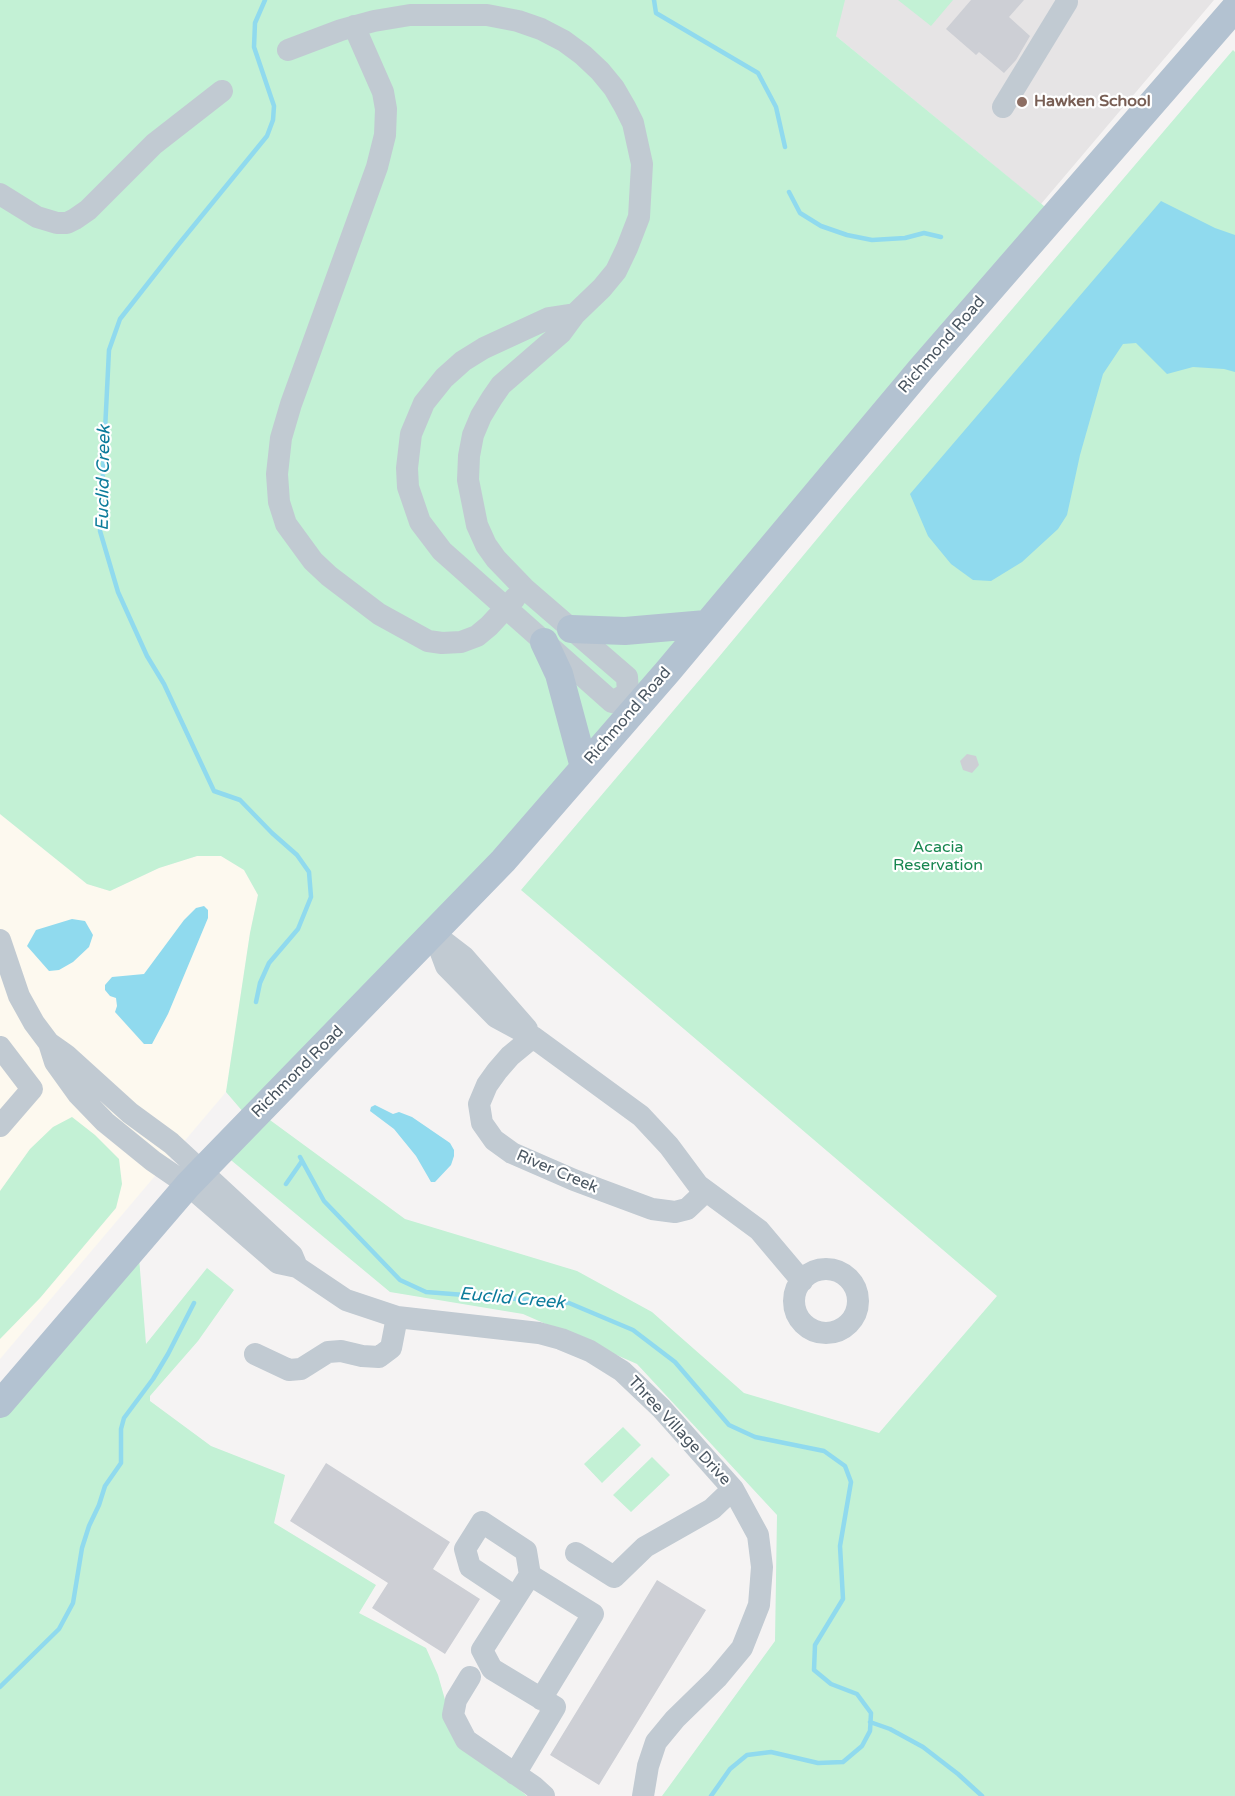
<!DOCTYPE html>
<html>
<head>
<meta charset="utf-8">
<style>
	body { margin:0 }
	canvas { display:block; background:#f5f3f3 }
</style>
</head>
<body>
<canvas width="1235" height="1796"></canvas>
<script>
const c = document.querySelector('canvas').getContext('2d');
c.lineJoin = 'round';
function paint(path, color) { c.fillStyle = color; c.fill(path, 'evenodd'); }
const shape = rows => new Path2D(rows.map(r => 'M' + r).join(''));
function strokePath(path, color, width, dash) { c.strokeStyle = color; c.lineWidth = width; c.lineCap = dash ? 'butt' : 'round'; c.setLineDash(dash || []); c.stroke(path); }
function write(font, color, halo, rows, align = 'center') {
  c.font = font + ' "Varela Round",sans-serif'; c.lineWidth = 4.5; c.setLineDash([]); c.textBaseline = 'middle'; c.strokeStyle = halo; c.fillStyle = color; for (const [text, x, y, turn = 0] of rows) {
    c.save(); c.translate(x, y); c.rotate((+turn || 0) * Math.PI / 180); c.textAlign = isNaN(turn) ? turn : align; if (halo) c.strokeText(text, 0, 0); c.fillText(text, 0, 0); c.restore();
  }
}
const commercial = shape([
	[0,814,87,884,110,891,159,868,197,856,221,856,244,870,258,895,250,933,226,1092,0,1359]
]);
const education = shape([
	[792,0,1214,0,1041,204]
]);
const green = shape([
	[0,0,845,0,836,36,1055,215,726,600,259,1112,405,1219,577,1271,652,1312,744,1393,879,1433,997,1296,521,890,718,658,851,498,1233,50,1235,52,1235,1796,662,1796,775,1641,777,1515,637,1364,523,1314,390,1292,220,1151,250,1120,226,1092,250,933,258,895,244,870,221,856,197,856,159,868,110,891,87,884,0,814],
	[898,0,953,0,931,26],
	[72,1117,95,1135,119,1159,122,1184,116,1208,40,1298,0,1339,0,1191,30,1149,53,1127],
	[138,1245,146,1344,207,1268,234,1290,198,1341,150,1396,150,1401,211,1446,285,1475,274,1523,376,1585,359,1613,426,1648,438,1675,455,1735,527,1796,0,1796,0,1404],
	[623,1427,641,1445,602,1483,584,1464],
	[652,1457,670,1475,631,1512,613,1495]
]);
const water = shape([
	[1161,201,1215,228,1235,235,1235,372,1224,369,1193,367,1167,374,1136,343,1123,344,1103,374,1080,455,1067,515,1058,529,1022,562,991,581,973,580,951,564,928,536,910,494],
	[204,906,208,910,208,918,168,1014,152,1044,144,1044,115,1012,117,1006,116,998,110,996,105,990,105,985,112,977,144,974,184,920,196,908],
	[72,919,85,921,93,935,89,947,73,962,59,970,49,971,27,946,36,930],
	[375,1105,393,1114,399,1112,412,1117,450,1143,454,1150,454,1156,451,1165,435,1182,431,1182,416,1156,394,1129,370,1111,371,1107]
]);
const stream = shape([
	[654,0,656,13,758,73,776,107,785,147],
	[789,192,800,213,821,226,847,235,872,240,905,238,924,233,941,237],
	[256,1002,260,983,269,963,298,929,311,897,309,872,297,855,272,833,240,800,214,791,164,684,147,656,118,592,100,531,109,350,120,319,178,245,267,136,273,120,274,106,254,47,255,23,265,0],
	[300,1157,324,1201,400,1280,426,1292,569,1303,633,1330,675,1362,729,1425,755,1437,824,1451,845,1466,851,1482,840,1546,843,1599,815,1645,814,1670,831,1684,857,1694,871,1713,870,1731,862,1746,843,1762,818,1763,771,1752,747,1755,730,1769,711,1796],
	[286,1184,302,1161],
	[0,1687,59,1629,73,1603,82,1548,89,1526,99,1505,105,1486,121,1463,121,1429,124,1418,153,1379,168,1354,194,1303],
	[870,1722,890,1729,923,1747,958,1774,982,1796]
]);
const building = shape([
	[971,0,1024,0,1009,17,1030,36,1016,60,1004,73,979,52,976,55,946,29],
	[967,754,976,756,979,765,972,773,963,770,960,761],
	[326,1463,450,1542,433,1569,480,1599,445,1654,372,1608,388,1583,290,1521],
	[657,1580,706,1610,599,1785,550,1755]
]);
const minor = shape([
	[354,26,383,92,386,109,385,135,377,167,291,404,281,438,277,474,279,502,286,524,313,561,329,576,379,614,428,641,442,643,461,642,477,636,489,626,515,598],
	[288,50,341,30,374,21,410,15,487,15,518,21,541,29,564,41,583,55,600,71,614,88,625,107,633,123,642,164,639,217,627,248,616,271,602,288,575,314,561,333,501,385,492,398,481,416,473,435,469,456,468,480,477,525,486,545,496,559,524,588,627,677,628,693,612,702,442,551,420,522,408,487,407,468,411,434,424,403,444,378,463,361,484,348,549,318,575,314],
	[1003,107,1067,2],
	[0,194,37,217,57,223,67,223,75,219,88,210,154,144,222,91],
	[434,934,446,966,496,1017,533,1037,641,1116,669,1146,698,1185,759,1230,802,1281],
	[434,934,464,957,527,1029],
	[0,940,19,996,34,1023,49,1043],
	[533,1037,510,1056,497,1071,487,1085,479,1104,482,1123,494,1140,512,1153,574,1180,652,1209,675,1212,687,1209,705,1192],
	[0,1047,32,1089,0,1126],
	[297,1267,292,1255,171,1143,130,1113,66,1055,49,1043,55,1062,78,1094,105,1122,153,1161,188,1185,278,1263,297,1267,346,1300,397,1317,539,1333,561,1339,590,1351,622,1371,661,1408,733,1489,758,1535,762,1567,759,1605,742,1648,717,1678,675,1719,656,1742,648,1766,643,1796],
	'794 1301a32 32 0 1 1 64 0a32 32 0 1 1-64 0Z',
	[255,1354,289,1370,301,1369,328,1352,341,1351,362,1356,379,1357,391,1348,397,1317],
	[576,1553,614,1577,645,1547,712,1509,733,1489],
	[530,1575,593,1614,541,1699],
	[470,1677,456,1700,453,1715,466,1740,533,1786,544,1796],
	[515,1774,555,1707,492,1669,482,1650,530,1575,526,1551,482,1522,465,1549,470,1567,515,1597]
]);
const major = shape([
	[571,629,625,631,706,624],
	[544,642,559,674,584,767],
	[0,1404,188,1185,503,861,668,671,921,369,1235,8]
]);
const markers = [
	[1022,102,6,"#8d6e63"]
];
const educationNames = [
	["Hawken School",1034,102]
];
const streetNames = [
	["Richmond Road",942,345,-49],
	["Richmond Road",628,716,-49],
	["Richmond Road",298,1072,-45],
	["River Creek",557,1172,23],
	["Three Village Drive",679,1431,47]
];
const parkNames = [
	["Acacia",938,848],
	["Reservation",938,866]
];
const waterNames = [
	["Euclid Creek",104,478,-89],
	["Euclid Creek",512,1299,5]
];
paint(commercial, '#fdf9ef');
paint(education, '#e6e4e5');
paint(green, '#c3f1d5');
paint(water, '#90daee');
strokePath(stream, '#90daee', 4.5);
paint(building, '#cdcfd5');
strokePath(minor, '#c1cad2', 22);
strokePath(major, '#b3c2d1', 28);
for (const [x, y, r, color] of markers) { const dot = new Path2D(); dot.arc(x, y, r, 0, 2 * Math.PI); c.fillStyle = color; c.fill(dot); strokePath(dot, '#fff', 2); }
write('bold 16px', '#785e54', '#fff', educationNames, 'left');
write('16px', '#4a5661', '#fff', streetNames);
write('16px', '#17864f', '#fff', parkNames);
write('italic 18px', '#0c7c9b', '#fff', waterNames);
</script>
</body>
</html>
